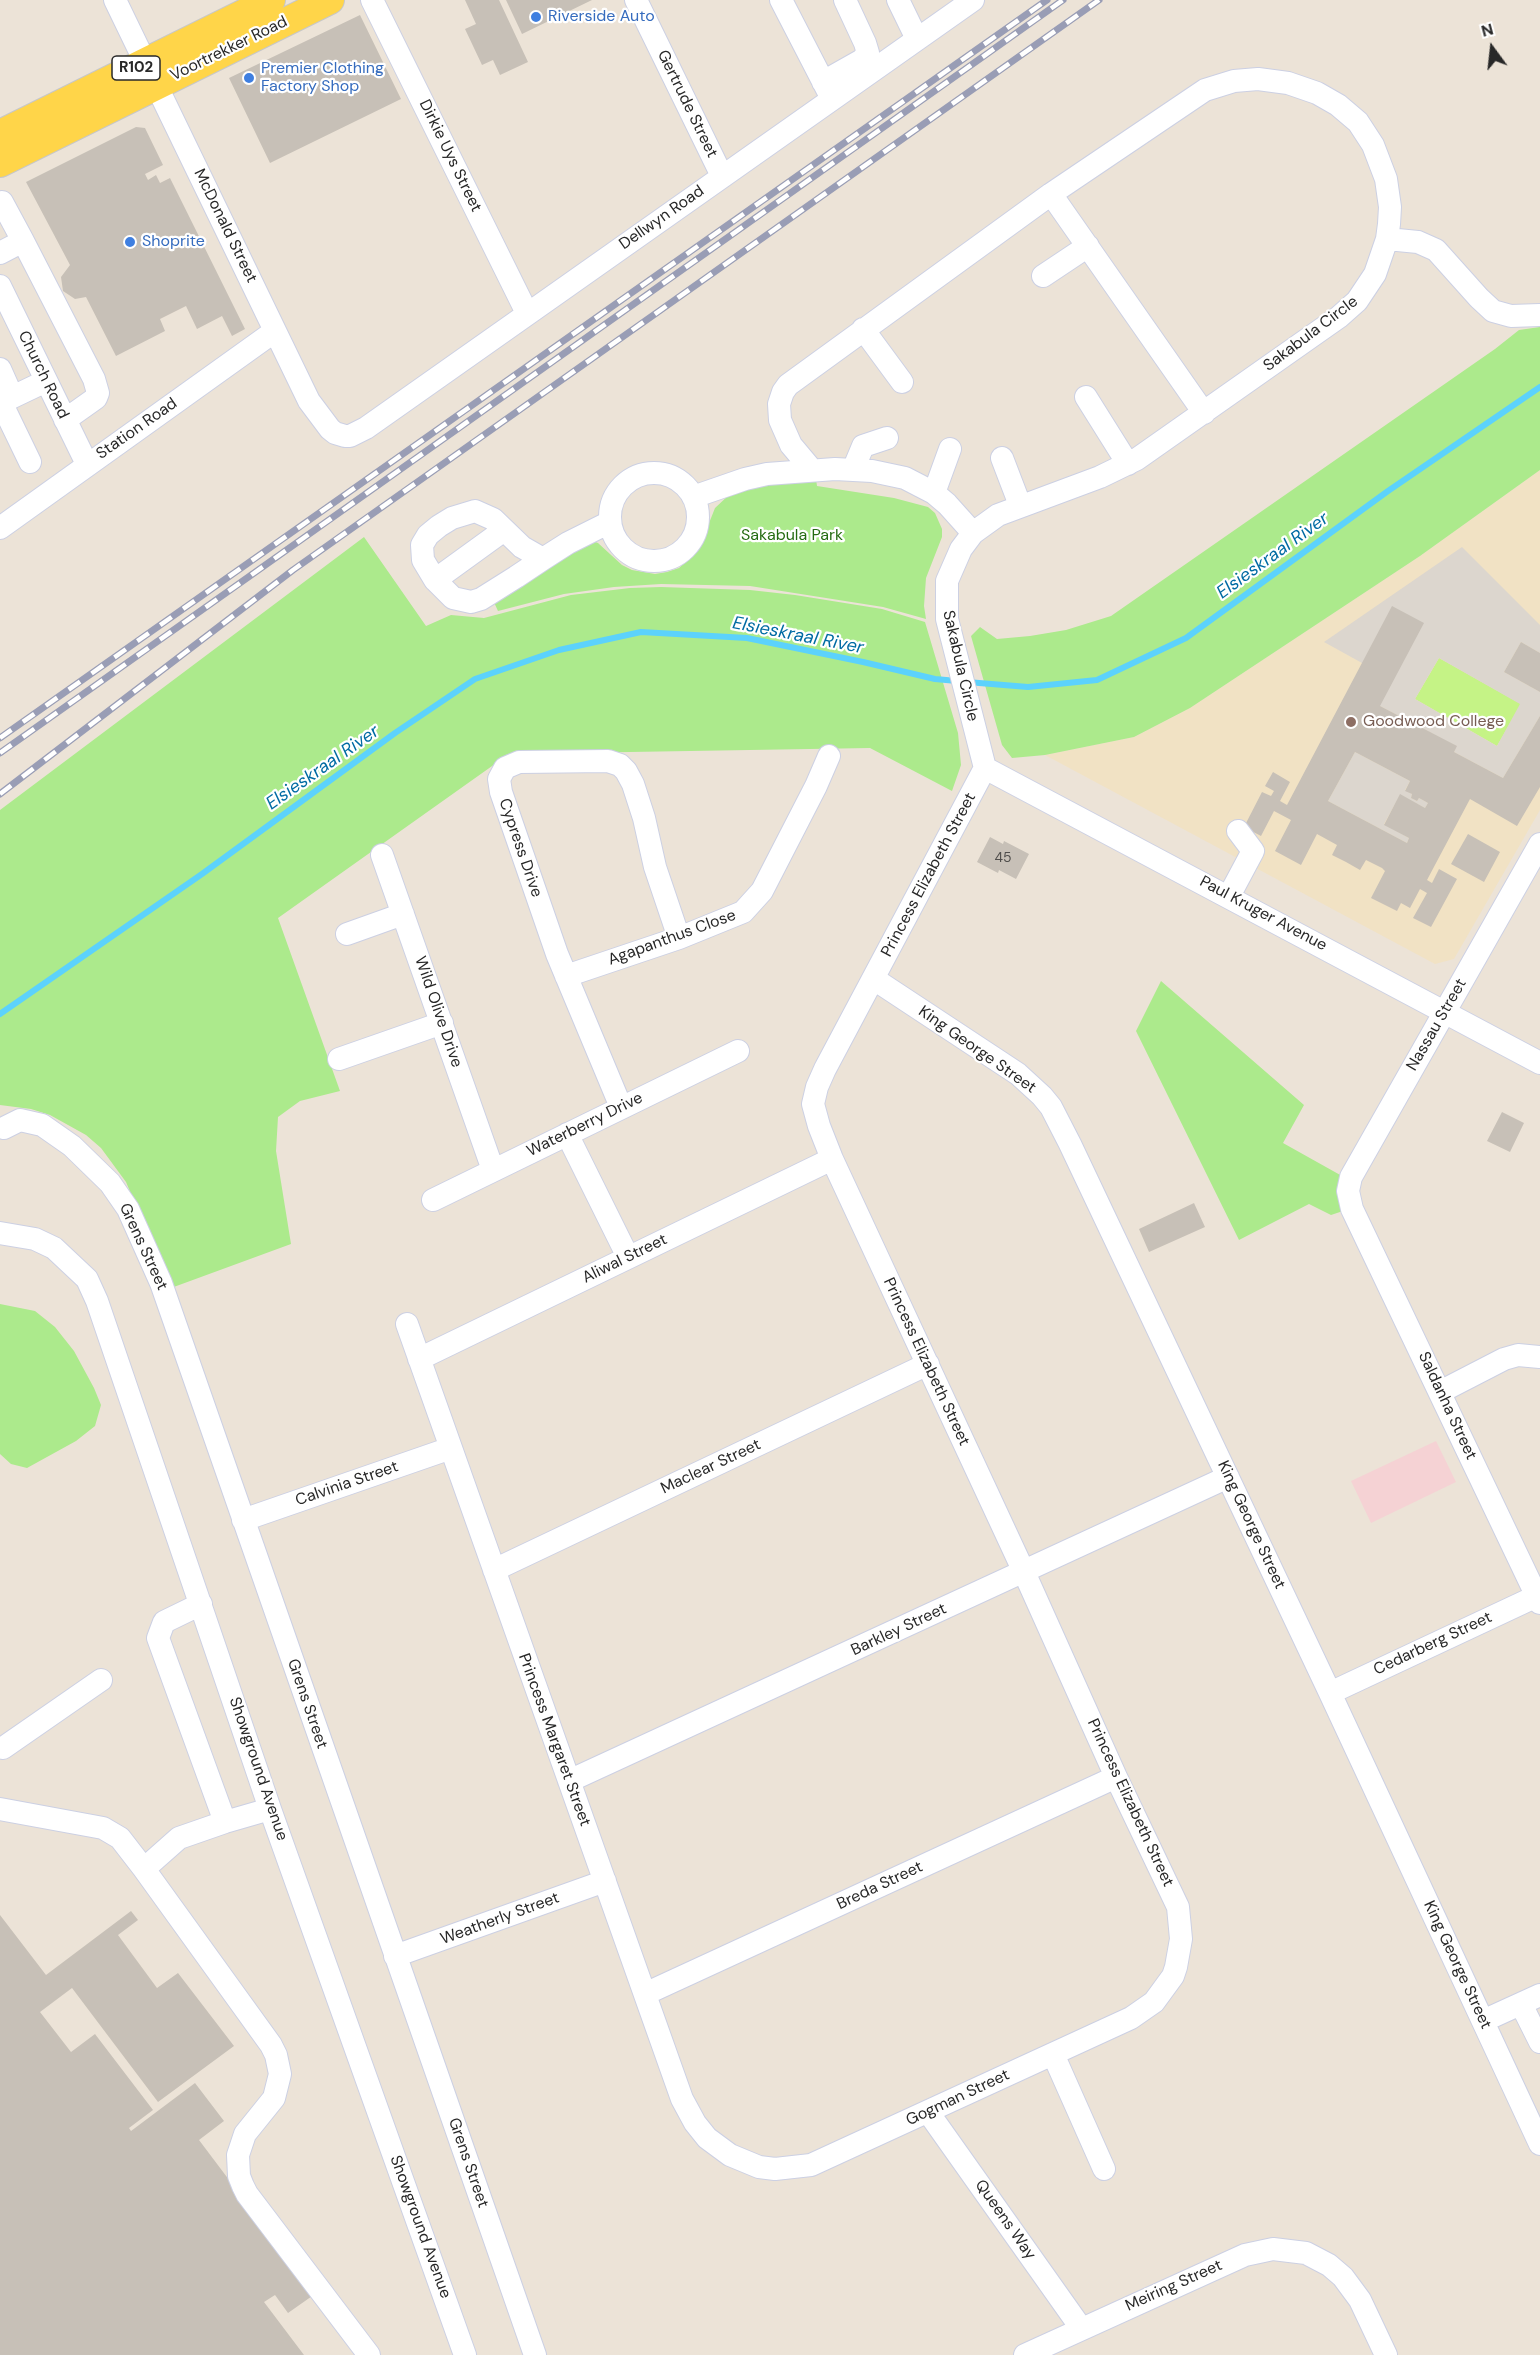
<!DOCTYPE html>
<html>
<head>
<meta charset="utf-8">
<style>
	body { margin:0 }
	#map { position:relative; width:1540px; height:2355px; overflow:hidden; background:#ece3d7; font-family:"DM Sans",sans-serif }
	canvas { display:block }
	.north { position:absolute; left:1462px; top:18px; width:60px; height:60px; -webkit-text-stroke:4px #fff; paint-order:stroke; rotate:345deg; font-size:16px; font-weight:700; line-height:24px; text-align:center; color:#282828 }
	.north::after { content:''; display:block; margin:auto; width:21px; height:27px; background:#282828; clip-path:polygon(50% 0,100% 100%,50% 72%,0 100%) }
</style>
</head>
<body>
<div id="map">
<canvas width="1540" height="2355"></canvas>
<div class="north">N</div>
</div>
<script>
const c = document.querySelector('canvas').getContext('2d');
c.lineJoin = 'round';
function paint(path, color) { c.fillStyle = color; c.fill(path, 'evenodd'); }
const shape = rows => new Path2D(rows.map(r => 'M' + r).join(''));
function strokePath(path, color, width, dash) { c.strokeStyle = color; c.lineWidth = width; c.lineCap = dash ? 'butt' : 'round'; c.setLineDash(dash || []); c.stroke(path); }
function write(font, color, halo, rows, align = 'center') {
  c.font = font + ' "DM Sans",sans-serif'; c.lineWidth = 4.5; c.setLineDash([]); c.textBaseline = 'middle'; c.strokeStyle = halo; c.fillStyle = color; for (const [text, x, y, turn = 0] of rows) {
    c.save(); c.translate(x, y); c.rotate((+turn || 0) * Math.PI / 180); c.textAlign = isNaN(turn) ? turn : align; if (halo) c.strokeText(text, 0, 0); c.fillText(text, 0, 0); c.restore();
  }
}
const education = shape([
	[1540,470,1540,810,1454,959,1435,964,1045,755,1134,737,1190,708,1420,556]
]);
const medical = shape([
	[1436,1441,1456,1482,1371,1523,1351,1481]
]);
const green = shape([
	[1540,327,1540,470,1420,556,1190,708,1134,737,1045,755,1012,758,1002,745,971,636,980,627,997,639,1030,636,1066,630,1111,616,1495,349,1519,330],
	[816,479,817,486,894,498,928,507,935,513,942,529,942,537,926,578,924,606,926,619,883,607,750,586,661,584,614,587,564,594,498,611,492,598,590,540,598,543,622,565,632,570,655,574,667,572,679,568,698,551,715,508,730,494,739,489],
	[364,537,426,626,451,615,484,618,571,595,630,588,661,587,750,590,795,595,882,609,925,622,958,733,961,765,952,791,870,748,509,754,278,918,340,1091,300,1101,278,1117,276,1151,291,1244,171,1288,126,1182,101,1148,86,1135,50,1115,31,1109,0,1105,0,810],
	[1161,981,1304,1105,1283,1143,1342,1176,1343,1211,1331,1215,1309,1204,1239,1240,1136,1031],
	[0,1304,35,1311,55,1327,74,1351,94,1388,101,1405,95,1426,76,1441,27,1468,11,1464,0,1454]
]);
const pitch = shape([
	[1439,658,1521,704,1497,746,1415,699]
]);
const plaza = shape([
	[1462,547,1540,625,1540,653,1521,642,1504,672,1540,692,1540,716,1503,778,1454,752,1456,746,1380,706,1362,663,1324,642],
	[1439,658,1520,704,1497,746,1415,699],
	[1355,752,1410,781,1405,790,1412,794,1411,798,1417,801,1419,798,1428,803,1425,808,1400,795,1384,824,1409,838,1407,843,1328,801]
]);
const stream = shape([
	[967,682,1028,687,1097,680,1186,638,1388,491,1540,387],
	[0,1014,202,874,395,733,475,679,559,650,641,632,747,638,863,662,935,679,957,681]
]);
const building = shape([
	[465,0,499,0,528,62,500,75,493,60,482,65,465,29,476,24],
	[506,0,592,0,522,34],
	[360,15,401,99,270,163,229,78],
	[136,127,145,128,163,165,145,174,148,180,156,175,160,183,170,178,245,329,232,336,222,316,197,329,186,306,160,319,165,331,116,356,86,297,75,299,63,291,61,277,70,265,26,182],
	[1392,606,1424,623,1380,706,1457,746,1454,752,1503,778,1540,716,1540,787,1517,826,1470,799,1427,880,1432,883,1439,869,1457,879,1431,927,1413,918,1427,893,1420,889,1410,908,1401,903,1397,911,1371,898,1385,871,1382,868,1366,860,1360,870,1346,862,1332,855,1337,845,1317,834,1301,865,1275,851,1291,820,1274,811,1261,836,1244,827,1262,792,1271,796,1274,791,1265,786,1273,772,1290,782,1280,801,1287,805],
	[1355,752,1410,781,1405,791,1412,794,1411,798,1417,801,1419,798,1428,803,1425,808,1400,794,1384,825,1409,838,1407,843,1328,801],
	[1521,642,1540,653,1540,692,1504,672],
	[1468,834,1500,852,1484,882,1451,864],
	[990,837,1003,844,1004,841,1029,854,1016,879,999,870,998,873,977,862],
	[1502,1112,1524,1123,1510,1152,1487,1141],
	[1194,1203,1205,1227,1149,1252,1139,1229],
	[131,1911,138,1920,118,1935,157,1988,178,1973,234,2046,158,2102,72,1988,40,2012,71,2052,95,2034,153,2110,129,2128,131,2131,195,2083,224,2121,199,2140,315,2294,288,2313,275,2295,264,2302,304,2355,0,2355,0,1915,46,1975]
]);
const minor = shape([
	[115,0,309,401,330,429,335,433,345,436,350,436,366,428,973,0],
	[372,0,527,313],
	[636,0,722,176],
	[781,0,830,95],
	[898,0,917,39],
	[823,82,862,60,868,53,865,43,845,0],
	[1051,194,1204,413],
	[2,202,23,241],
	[1387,239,1418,242,1436,250,1479,298,1493,311,1511,316,1540,315],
	[0,253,23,241,94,379,98,393,96,398,65,420],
	[1043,276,1088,246],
	[0,286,87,464],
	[863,329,902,382],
	[0,369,12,396],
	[1086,397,1128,464],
	[1,402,30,462],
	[0,403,46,381],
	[1002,458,1020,505],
	[812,470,791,445,780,420,779,404,783,392,788,385,1051,194,1205,90,1234,81,1258,79,1288,83,1317,93,1338,105,1358,122,1373,145,1386,179,1390,207,1389,224,1387,239,1375,274,1357,301,1339,317,1137,459,1100,477,998,515,973,533,961,549,947,581,947,619,985,768],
	[853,470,863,446,887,438],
	'610 517a44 44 0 1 1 88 0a44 44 0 1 1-88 0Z',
	[934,493,950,449],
	[693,497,745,479,767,474,835,469,872,471,905,478,934,493,947,504,973,533],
	[0,528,275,331],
	[543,559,522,547,493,519,475,511,452,518,439,526,428,535,422,545,423,560,435,580,453,598,471,602,481,599,516,577,543,559,568,543,610,522],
	[435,580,504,530],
	[985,768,1540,1063],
	[1540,844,1351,1177,1348,1191,1352,1209,1540,1603],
	[382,855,493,1170],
	[1229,896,1253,851,1238,831],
	[347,934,403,914],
	[566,976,679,938,743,912,762,891,816,786,829,756],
	[874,979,1018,1074,1042,1096,1051,1107,1070,1144,1330,1693,1540,2144],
	[339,1059,442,1023],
	[621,1107,557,954,501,792,499,779,505,768,519,762,608,761,620,765,626,771,633,784,644,818,655,867,679,938],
	[4,1128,20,1120,42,1125,72,1146,110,1183,128,1209,161,1283,535,2355],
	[567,1134,628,1257],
	[433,1200,738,1051],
	[0,1233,35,1239,54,1248,87,1279,97,1301,270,1809,465,2355],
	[407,1324,682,2099,695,2123,707,2138,730,2155,759,2167,775,2169,811,2165,1131,2018,1154,2002,1173,1976,1176,1967,1181,1939,1178,1907,1116,1777,1024,1572,832,1159,819,1126,813,1104,817,1087,825,1069,985,768],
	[419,1359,832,1159],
	[1440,1392,1504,1359,1518,1355,1540,1357],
	[243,1520,451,1448],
	[494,1570,928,1364],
	[201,1604,164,1622,158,1638,225,1822],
	[1330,1693,1537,1596],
	[3,1748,101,1680],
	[569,1781,1228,1477],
	[0,1809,103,1828,120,1838,144,1869],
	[270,1809,225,1822,179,1838,144,1869,271,2045,276,2055,280,2074,274,2098,245,2134,238,2155,239,2176,243,2186,247,2194,369,2355],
	[395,1956,605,1881],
	[645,1994,1116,1777],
	[1521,2004,1540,2042],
	[1483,2021,1540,1995],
	[1053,2054,1104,2169],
	[928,2112,1081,2328],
	[1025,2355,1245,2255,1273,2249,1306,2253,1329,2265,1343,2277,1360,2300,1386,2355]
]);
const major = shape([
	[0,134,271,0],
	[0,163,330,0]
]);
const rail = shape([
	[0,738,1047,0],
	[0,753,1063,0],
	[0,794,293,570,1099,0]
]);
const markers = [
	[536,17,6,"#3f7fe0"],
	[249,78,6,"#3f7fe0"],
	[130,242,6,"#3f7fe0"],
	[1351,722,6,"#8d6e63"]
];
const numberNames = [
	["45",1003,858]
];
const shields = [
	[136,68,48]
];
const shieldNames = [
	["R102",136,68]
];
const shopNames = [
	["Riverside Auto",548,17],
	["Premier Clothing",261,69],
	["Factory Shop",261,87],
	["Shoprite",142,242]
];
const streetNames = [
	["Voortrekker Road",229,49,-26],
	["Gertrude Street",687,104,64],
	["Dirkie Uys Street",450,156,64],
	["Dellwyn Road",662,218,-35],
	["McDonald Street",225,226,64],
	["Sakabula Circle",1311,334,-37],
	["Church Road",43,375,64],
	["Station Road",137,429,-35],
	["Sakabula Circle",960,666,77],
	["Cypress Drive",520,848,71],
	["Princess Elizabeth Street",929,875,-62],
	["Paul Kruger Avenue",1263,914,28],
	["Agapanthus Close",672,938,-20],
	["Wild Olive Drive",438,1012,71],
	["Nassau Street",1437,1025,-60],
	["King George Street",977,1050,35],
	["Waterberry Drive",585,1125,-26],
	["Grens Street",143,1247,65],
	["Aliwal Street",625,1259,-26],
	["Princess Elizabeth Street",926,1362,65],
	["Saldanha Street",1447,1406,65],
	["Maclear Street",711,1467,-25],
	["Calvinia Street",347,1484,-19],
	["King George Street",1251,1525,65],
	["Barkley Street",899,1630,-25],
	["Cedarberg Street",1433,1644,-25],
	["Grens Street",307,1704,71],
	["Princess Margaret Street",554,1740,70],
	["Showground Avenue",258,1769,71],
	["Princess Elizabeth Street",1130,1803,65],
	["Breda Street",880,1886,-25],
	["Weatherly Street",500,1919,-20],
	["King George Street",1457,1965,65],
	["Gogman Street",958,2098,-25],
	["Grens Street",468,2163,71],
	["Queens Way",1005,2220,55],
	["Showground Avenue",420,2227,70],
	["Meiring Street",1174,2286,-24]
];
const parkNames = [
	["Sakabula Park",792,536]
];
const educationNames = [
	["Goodwood College",1363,722]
];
const waterNames = [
	["Elsieskraal River",1273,556,-36],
	["Elsieskraal River",798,636,11],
	["Elsieskraal River",323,768,-35]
];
paint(education, '#f1e2c4');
paint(medical, '#f5d2d4');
paint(green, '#acea8c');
paint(pitch, '#c5f386');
paint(plaza, '#dcd6ce');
strokePath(stream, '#5cd2fc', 6);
paint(building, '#c7c0b7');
strokePath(minor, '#ccd0e3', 24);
strokePath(major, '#c7c7c7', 30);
strokePath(minor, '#fff', 22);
strokePath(major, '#ffd549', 28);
strokePath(rail, '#999db5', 7);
strokePath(rail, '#fff', 4.5, [14]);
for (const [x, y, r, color] of markers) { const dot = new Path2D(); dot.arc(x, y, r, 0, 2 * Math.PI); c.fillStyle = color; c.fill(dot); strokePath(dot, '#fff', 2); }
write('14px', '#504e4c', null, numberNames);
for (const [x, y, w] of shields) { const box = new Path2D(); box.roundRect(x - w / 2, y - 12, w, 24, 4.5); c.fillStyle = '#fff'; c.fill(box); strokePath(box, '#282828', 1.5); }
write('bold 15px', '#282828', null, shieldNames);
write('16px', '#366cbe', '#fff', shopNames, 'left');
write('16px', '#282828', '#fff', streetNames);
write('16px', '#246b11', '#fff', parkNames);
write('16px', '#785e54', '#fff', educationNames, 'left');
write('italic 18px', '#006ba3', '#fff', waterNames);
</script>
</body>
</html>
